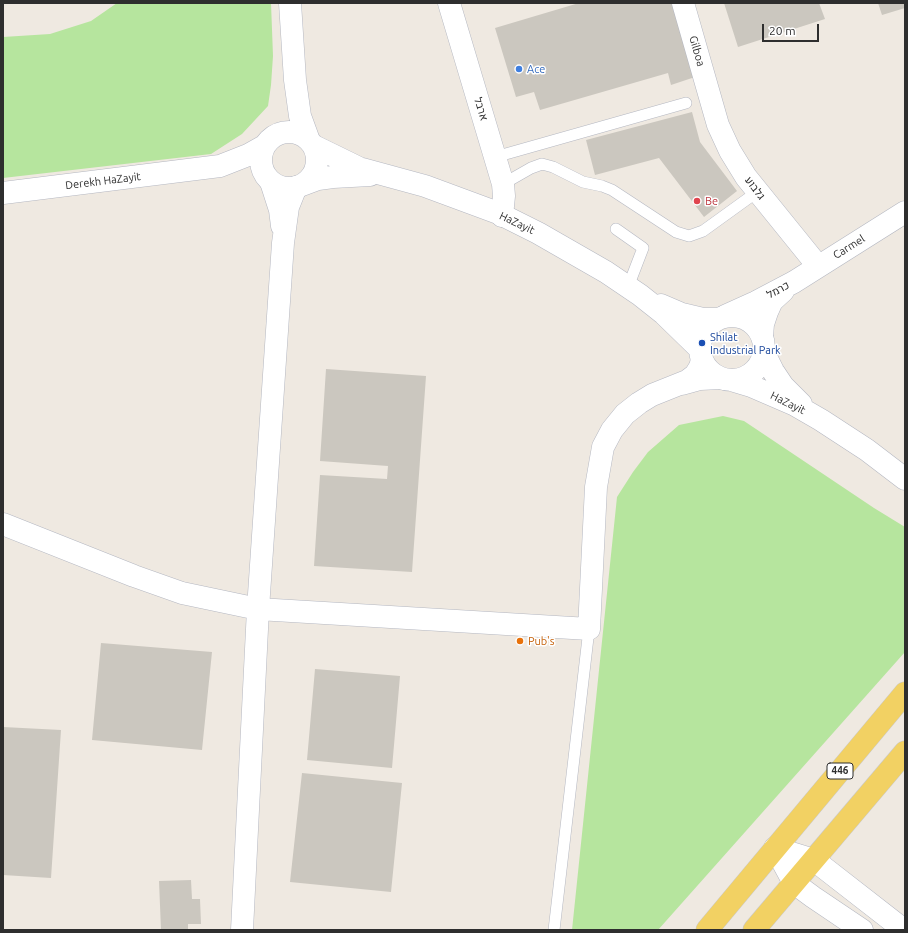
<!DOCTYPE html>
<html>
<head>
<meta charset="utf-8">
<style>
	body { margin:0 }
	#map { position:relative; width:908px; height:933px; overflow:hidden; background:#efe9e1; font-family:Ubuntu,sans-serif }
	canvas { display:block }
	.frame { position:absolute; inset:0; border:4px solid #2e2e2e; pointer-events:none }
	.scale { position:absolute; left:762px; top:24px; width:57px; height:18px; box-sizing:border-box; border:2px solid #2e2e2e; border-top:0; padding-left:5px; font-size:12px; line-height:14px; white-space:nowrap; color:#2e2e2e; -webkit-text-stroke:3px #fff; paint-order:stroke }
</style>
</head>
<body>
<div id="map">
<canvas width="908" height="933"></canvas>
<div class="frame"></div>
<div class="scale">20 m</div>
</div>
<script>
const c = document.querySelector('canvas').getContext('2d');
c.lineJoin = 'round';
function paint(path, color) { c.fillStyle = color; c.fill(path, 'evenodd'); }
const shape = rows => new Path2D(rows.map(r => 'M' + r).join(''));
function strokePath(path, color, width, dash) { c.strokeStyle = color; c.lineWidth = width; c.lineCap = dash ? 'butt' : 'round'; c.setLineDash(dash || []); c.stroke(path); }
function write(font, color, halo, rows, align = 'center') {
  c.font = font + ' Ubuntu,Heebo,sans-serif'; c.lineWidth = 3; c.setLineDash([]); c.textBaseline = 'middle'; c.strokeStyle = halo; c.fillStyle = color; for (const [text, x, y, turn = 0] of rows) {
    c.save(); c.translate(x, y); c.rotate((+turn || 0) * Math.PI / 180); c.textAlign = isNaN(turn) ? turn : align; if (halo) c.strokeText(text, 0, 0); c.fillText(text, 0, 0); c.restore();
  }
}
const green = shape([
	[117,3,271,3,273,56,271,85,268,106,242,134,211,154,3,178,3,37,50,34,91,21],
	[723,416,744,421,874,508,905,527,905,652,658,930,572,930,617,497,633,472,648,452,679,425]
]);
const building = shape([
	[579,3,673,3,695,77,671,85,668,73,540,110,534,92,516,97,495,28],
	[724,3,819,3,825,19,738,47],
	[878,3,905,3,905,8,882,15],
	[692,112,700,142,737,191,704,217,659,158,595,175,586,140],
	[326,369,426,376,412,572,314,566,320,475,387,479,388,466,320,461],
	[101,643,212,652,202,750,92,740],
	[315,669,400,676,392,768,307,760],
	[3,727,61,730,51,878,3,875],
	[302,773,402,783,391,892,290,882],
	[191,880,192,899,200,899,201,924,188,924,188,930,161,930,159,881]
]);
const lane = shape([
	[495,157,686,103],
	[503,184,531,168,542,164,553,167,583,182,602,186,612,190,676,232,689,236,703,231,757,192],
	[616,229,643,248,628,287],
	[554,930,589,629]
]);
const street = shape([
	[449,3,503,184,504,196,502,216],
	[683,3,718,125,730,151,746,177,818,266],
	[271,182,280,210,282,226],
	[725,316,756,302,794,282,905,212],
	[762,336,763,324,767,312,772,301,783,291],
	[682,384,700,379,720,378],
	[3,524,134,576,182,593,258,609,589,629,596,487,603,447,612,430,625,414,639,403,652,395,687,381,695,375,700,367,702,360],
	[242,930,258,609,283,243,288,207,296,187]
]);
const secondary = shape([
	[290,3,295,80,300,116,308,138],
	'261 160a28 28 0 1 1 56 0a28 28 0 1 1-56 0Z',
	[314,146,359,168,425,186,498,213,538,233,606,272,640,295,664,314,700,349],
	[302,185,318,179,333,177,370,175],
	[3,193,220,166,248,155,264,146],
	[661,305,682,314,703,319,718,319],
	'700 348a32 32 0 1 1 64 0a32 32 0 1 1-64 0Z',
	[764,348,767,359,773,371,783,386,801,404],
	[731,380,751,386,795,405,821,420,867,450,905,479],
	[775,848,814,860,904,930],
	[775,848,794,883,813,897,862,930]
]);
const primary = shape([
	[707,930,905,693],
	[754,930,905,752]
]);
const markers = [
	[519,69,4,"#3f7fe0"],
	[697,201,4,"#e0444e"],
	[702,343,4,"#1a4fb4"],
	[520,641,4,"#e8710a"]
];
const shields = [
	[840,771,26]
];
const shieldNames = [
	["446",840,771]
];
const streetNames = [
	["Gilboa",697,51,74],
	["ארבל",481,109,73],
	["Derekh HaZayit",103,181,-7],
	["גלבוע",755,188,53],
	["HaZayit",517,223,25],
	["Carmel",849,247,-32],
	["כרמל",778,290,-28],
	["HaZayit",788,403,26]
];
const shopNames = [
	["Ace",527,69]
];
const healthNames = [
	["Be",705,201]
];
const transitNames = [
	["Shilat",710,337],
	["Industrial Park",710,350]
];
const foodNames = [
	["Pub's",528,641]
];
paint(green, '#b6e59e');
paint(building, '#cbc7bf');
strokePath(lane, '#b4b7c1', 12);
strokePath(street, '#b4b7c1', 23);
strokePath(secondary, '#b4b7c1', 23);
strokePath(primary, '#c9c9c9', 23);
strokePath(lane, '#fff', 11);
strokePath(street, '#fff', 22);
strokePath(secondary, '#fff', 22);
strokePath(primary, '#f2d163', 22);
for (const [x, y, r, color] of markers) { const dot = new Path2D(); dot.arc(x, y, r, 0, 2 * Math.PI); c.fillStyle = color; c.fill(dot); strokePath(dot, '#fff', 1.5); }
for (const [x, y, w] of shields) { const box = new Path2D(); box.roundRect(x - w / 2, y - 8, w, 16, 3); c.fillStyle = '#fff'; c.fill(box); strokePath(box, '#2e2e2e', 1); }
write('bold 10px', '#2e2e2e', null, shieldNames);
write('11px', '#2e2e2e', '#fff', streetNames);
write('11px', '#366cbe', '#fff', shopNames, 'left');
write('11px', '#be3a42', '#fff', healthNames, 'left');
write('11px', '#164399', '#fff', transitNames, 'left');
write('11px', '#c56008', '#fff', foodNames, 'left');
</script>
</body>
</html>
